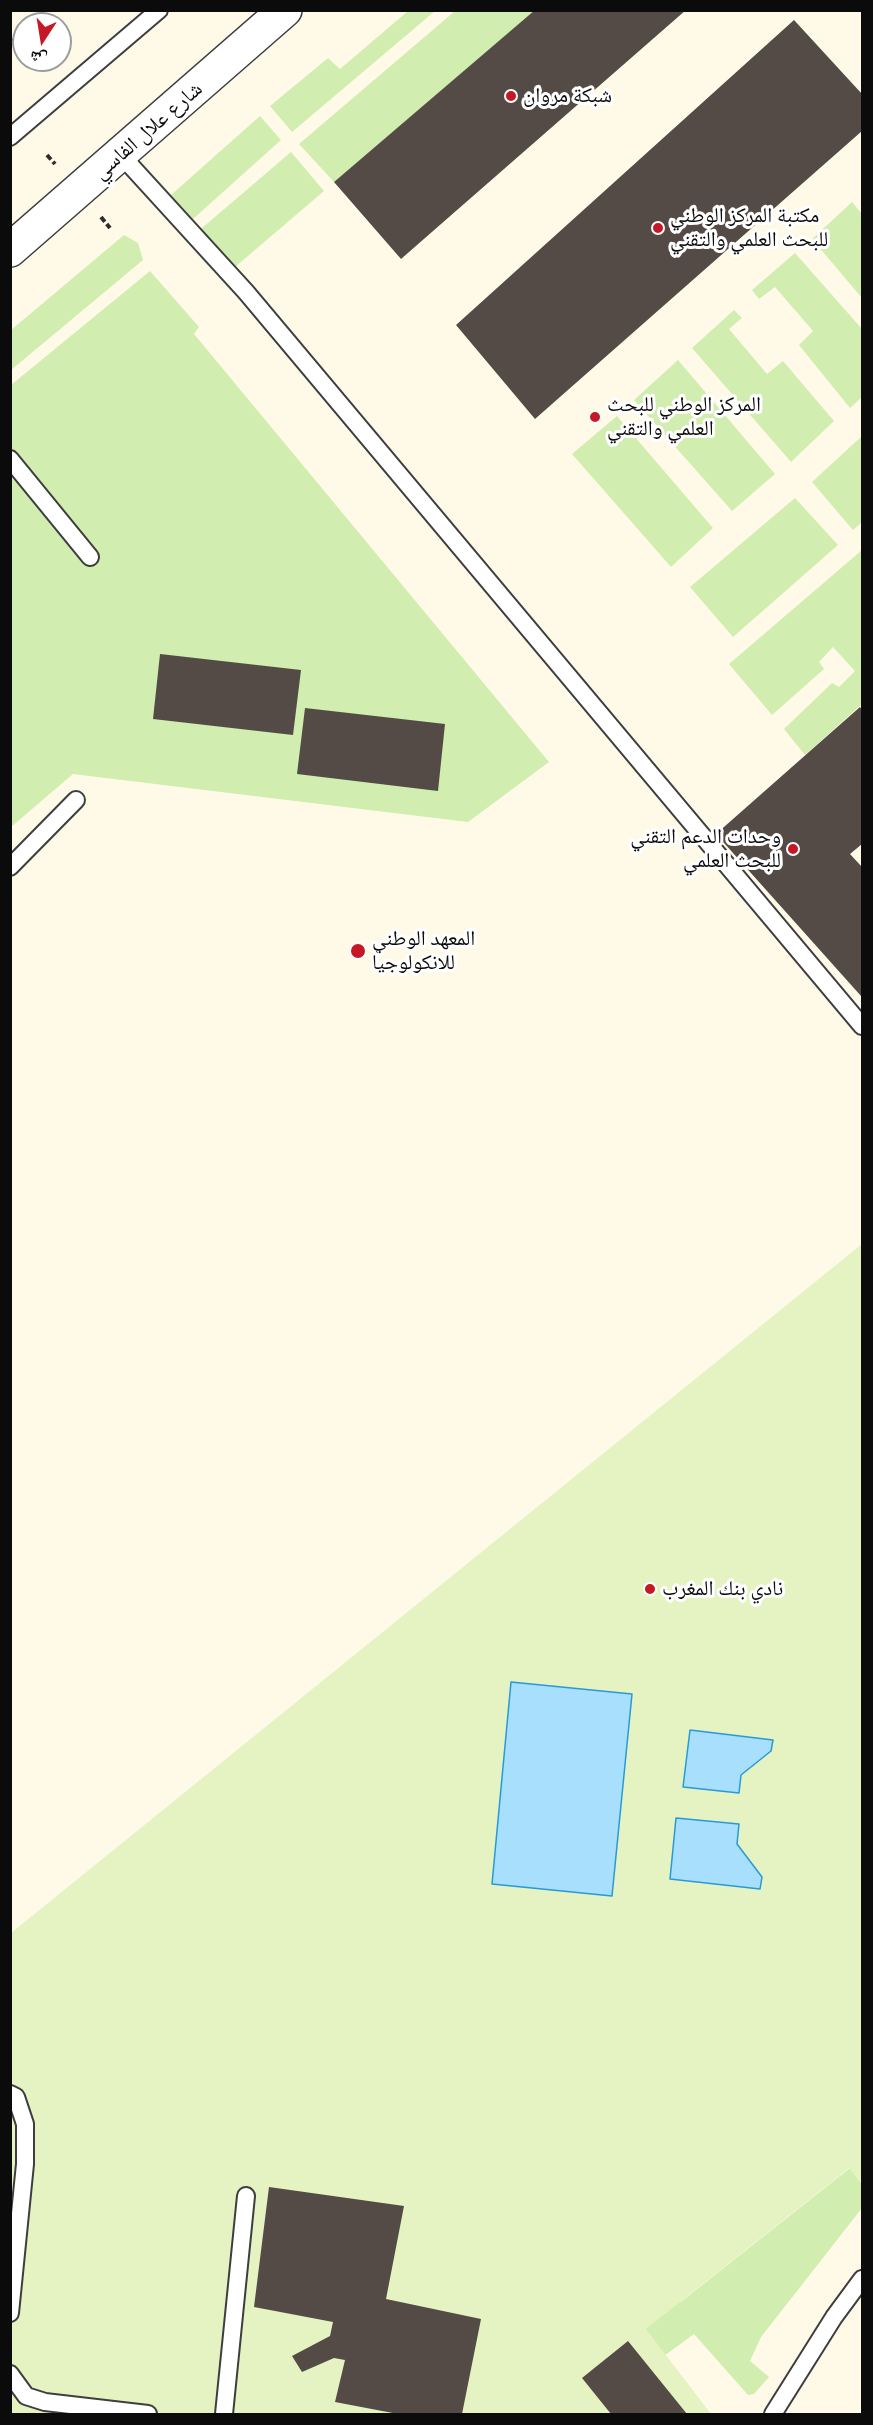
<!DOCTYPE html>
<html>
<head>
<meta charset="utf-8">
<style>
	body { margin:0 }
	#map { position:relative; width:873px; height:2425px; overflow:hidden; background:#fffae8; font-family:"Zilla Slab","Noto Naskh Arabic",serif }
	canvas { display:block }
	.frame { position:absolute; inset:0; border:12px solid #0b0b0b; pointer-events:none }
	.north { position:absolute; left:12px; top:12px; width:60px; height:60px; box-sizing:border-box; background:#fff; border:2px solid #9d9d9d; border-radius:50%; rotate:192deg; font-size:16px; font-weight:700; line-height:24px; text-align:center; color:#0b0b0b }
	.north::after { content:''; display:block; margin:auto; width:21px; height:27px; background:#c61726; clip-path:polygon(50% 0,100% 100%,50% 72%,0 100%) }
</style>
</head>
<body>
<div id="map">
<canvas width="873" height="2425"></canvas>
<div class="frame"></div>
<div class="north">ش</div>
</div>
<script>
const c = document.querySelector('canvas').getContext('2d');
c.lineJoin = 'round';
function paint(path, color) { c.fillStyle = color; c.fill(path, 'evenodd'); }
const shape = rows => new Path2D(rows.map(r => 'M' + r).join(''));
function strokePath(path, color, width, dash) { c.strokeStyle = color; c.lineWidth = width; c.lineCap = dash ? 'butt' : 'round'; c.setLineDash(dash || []); c.stroke(path); }
function write(font, color, halo, rows, align = 'center') {
  c.font = font + ' "Zilla Slab","Noto Naskh Arabic",serif'; c.lineWidth = 6; c.setLineDash([]); c.textBaseline = 'middle'; c.strokeStyle = halo; c.fillStyle = color; for (const [text, x, y, turn = 0] of rows) {
    c.save(); c.translate(x, y); c.rotate((+turn || 0) * Math.PI / 180); c.textAlign = isNaN(turn) ? turn : align; if (halo) c.strokeText(text, 0, 0); c.fillText(text, 0, 0); c.restore();
  }
}
const green = shape([
	[408,11,435,11,292,132,270,106,328,58,340,69],
	[455,11,535,11,334,182,299,144],
	[260,116,281,140,193,219,171,195],
	[291,152,324,191,228,273,195,234],
	[852,202,862,214,862,298,812,239],
	[124,235,138,243,143,260,11,370,11,330],
	[795,253,862,329,862,397,850,408,799,345,813,331,775,287,759,299,752,290],
	[150,271,199,327,194,334,549,762,468,822,73,774,11,827,10,477,25,465,11,449,11,385],
	[734,310,742,318,729,329,767,374,783,361,834,421,791,462,692,348],
	[678,360,775,474,732,511,634,400],
	[617,416,713,528,671,567,572,454],
	[862,436,862,522,853,530,812,482],
	[795,498,838,545,733,637,690,587],
	[862,550,862,704,805,755,784,729,832,683,839,687,855,671,833,647,819,662,824,669,772,715,729,664],
	[850,2168,862,2184,862,2208,761,2337,750,2361,769,2377,754,2394,748,2395,694,2334,649,2367,467,2414,682,2301]
]);
const pitch = shape([
	[862,1244,862,2178,859,2181,849,2168,646,2329,711,2414,11,2414,11,1933]
]);
const water = shape([
	[511,1682,632,1694,612,1896,492,1884,511,1682],
	[690,1730,773,1740,771,1751,741,1775,739,1793,683,1787,690,1730],
	[676,1818,739,1824,737,1844,762,1877,760,1889,670,1879,676,1818]
]);
const building = shape([
	[535,10,686,10,401,259,334,182],
	[794,20,862,94,862,131,535,419,456,325],
	[160,654,301,670,293,735,153,719],
	[860,707,862,710,862,844,850,854,862,867,861,996,716,834],
	[305,708,445,724,438,791,297,774],
	[269,2187,404,2206,386,2299,481,2319,462,2414,398,2414,335,2402,345,2360,334,2358,302,2372,292,2356,330,2336,333,2322,254,2307],
	[628,2341,649,2367,687,2414,611,2414,582,2378]
]);
const path = shape([
	[10,43,15,39],
	[47,155,55,164],
	[101,217,110,228]
]);
const service = shape([
	[10,137,159,10],
	[121,155,246,292,862,1026],
	[10,459,90,557],
	[10,867,76,800],
	[10,2094,16,2097,25,2124,25,2164,10,2313],
	[10,2374,26,2396,45,2402,148,2414],
	[224,2414,246,2196],
	[773,2414,834,2317,862,2279]
]);
const tertiary = shape([
	[10,250,285,10]
]);
const markers = [
	[511,96,6,"#c61726"],
	[658,228,6,"#c61726"],
	[595,417,6,"#c61726"],
	[793,849,6,"#c61726"],
	[358,951,8,"#c61726"],
	[650,1589,6,"#c61726"]
];
const poiNames = [
	["شبكة مروان",523,96],
	["مكتبة المركز الوطني",670,216],
	["للبحث العلمي والتقني",670,240],
	["المركز الوطني للبحث",607,405],
	["العلمي والتقني",607,429],
	["وحدات الدعم التقني",781,837,"right"],
	["للبحث العلمي",781,861,"right"],
	["المعهد الوطني",372,939],
	["للانكولوجيا",372,963],
	["نادي بنك المغرب",662,1589]
];
const streetNames = [
	["شارع علال الفاسي",148,131,-41]
];
paint(green, '#d1edaf');
paint(pitch, '#e4f3c1');
paint(water, '#a7dffc');
strokePath(water, '#2899d9', 1.5);
paint(building, '#544b46');
strokePath(service, '#3e3e3e', 20);
strokePath(tertiary, '#3e3e3e', 36);
strokePath(path, '#2d2d2d', 4, [6, 3]);
strokePath(service, '#fff', 16);
strokePath(tertiary, '#fff', 33);
for (const [x, y, r, color] of markers) { const dot = new Path2D(); dot.arc(x, y, r, 0, 2 * Math.PI); c.fillStyle = color; c.fill(dot); strokePath(dot, '#fff', 2); }
write('21px', '#0b0b0b', '#fff', poiNames, 'left');
write('21px', '#0b0b0b', '#fff', streetNames);
</script>
</body>
</html>
